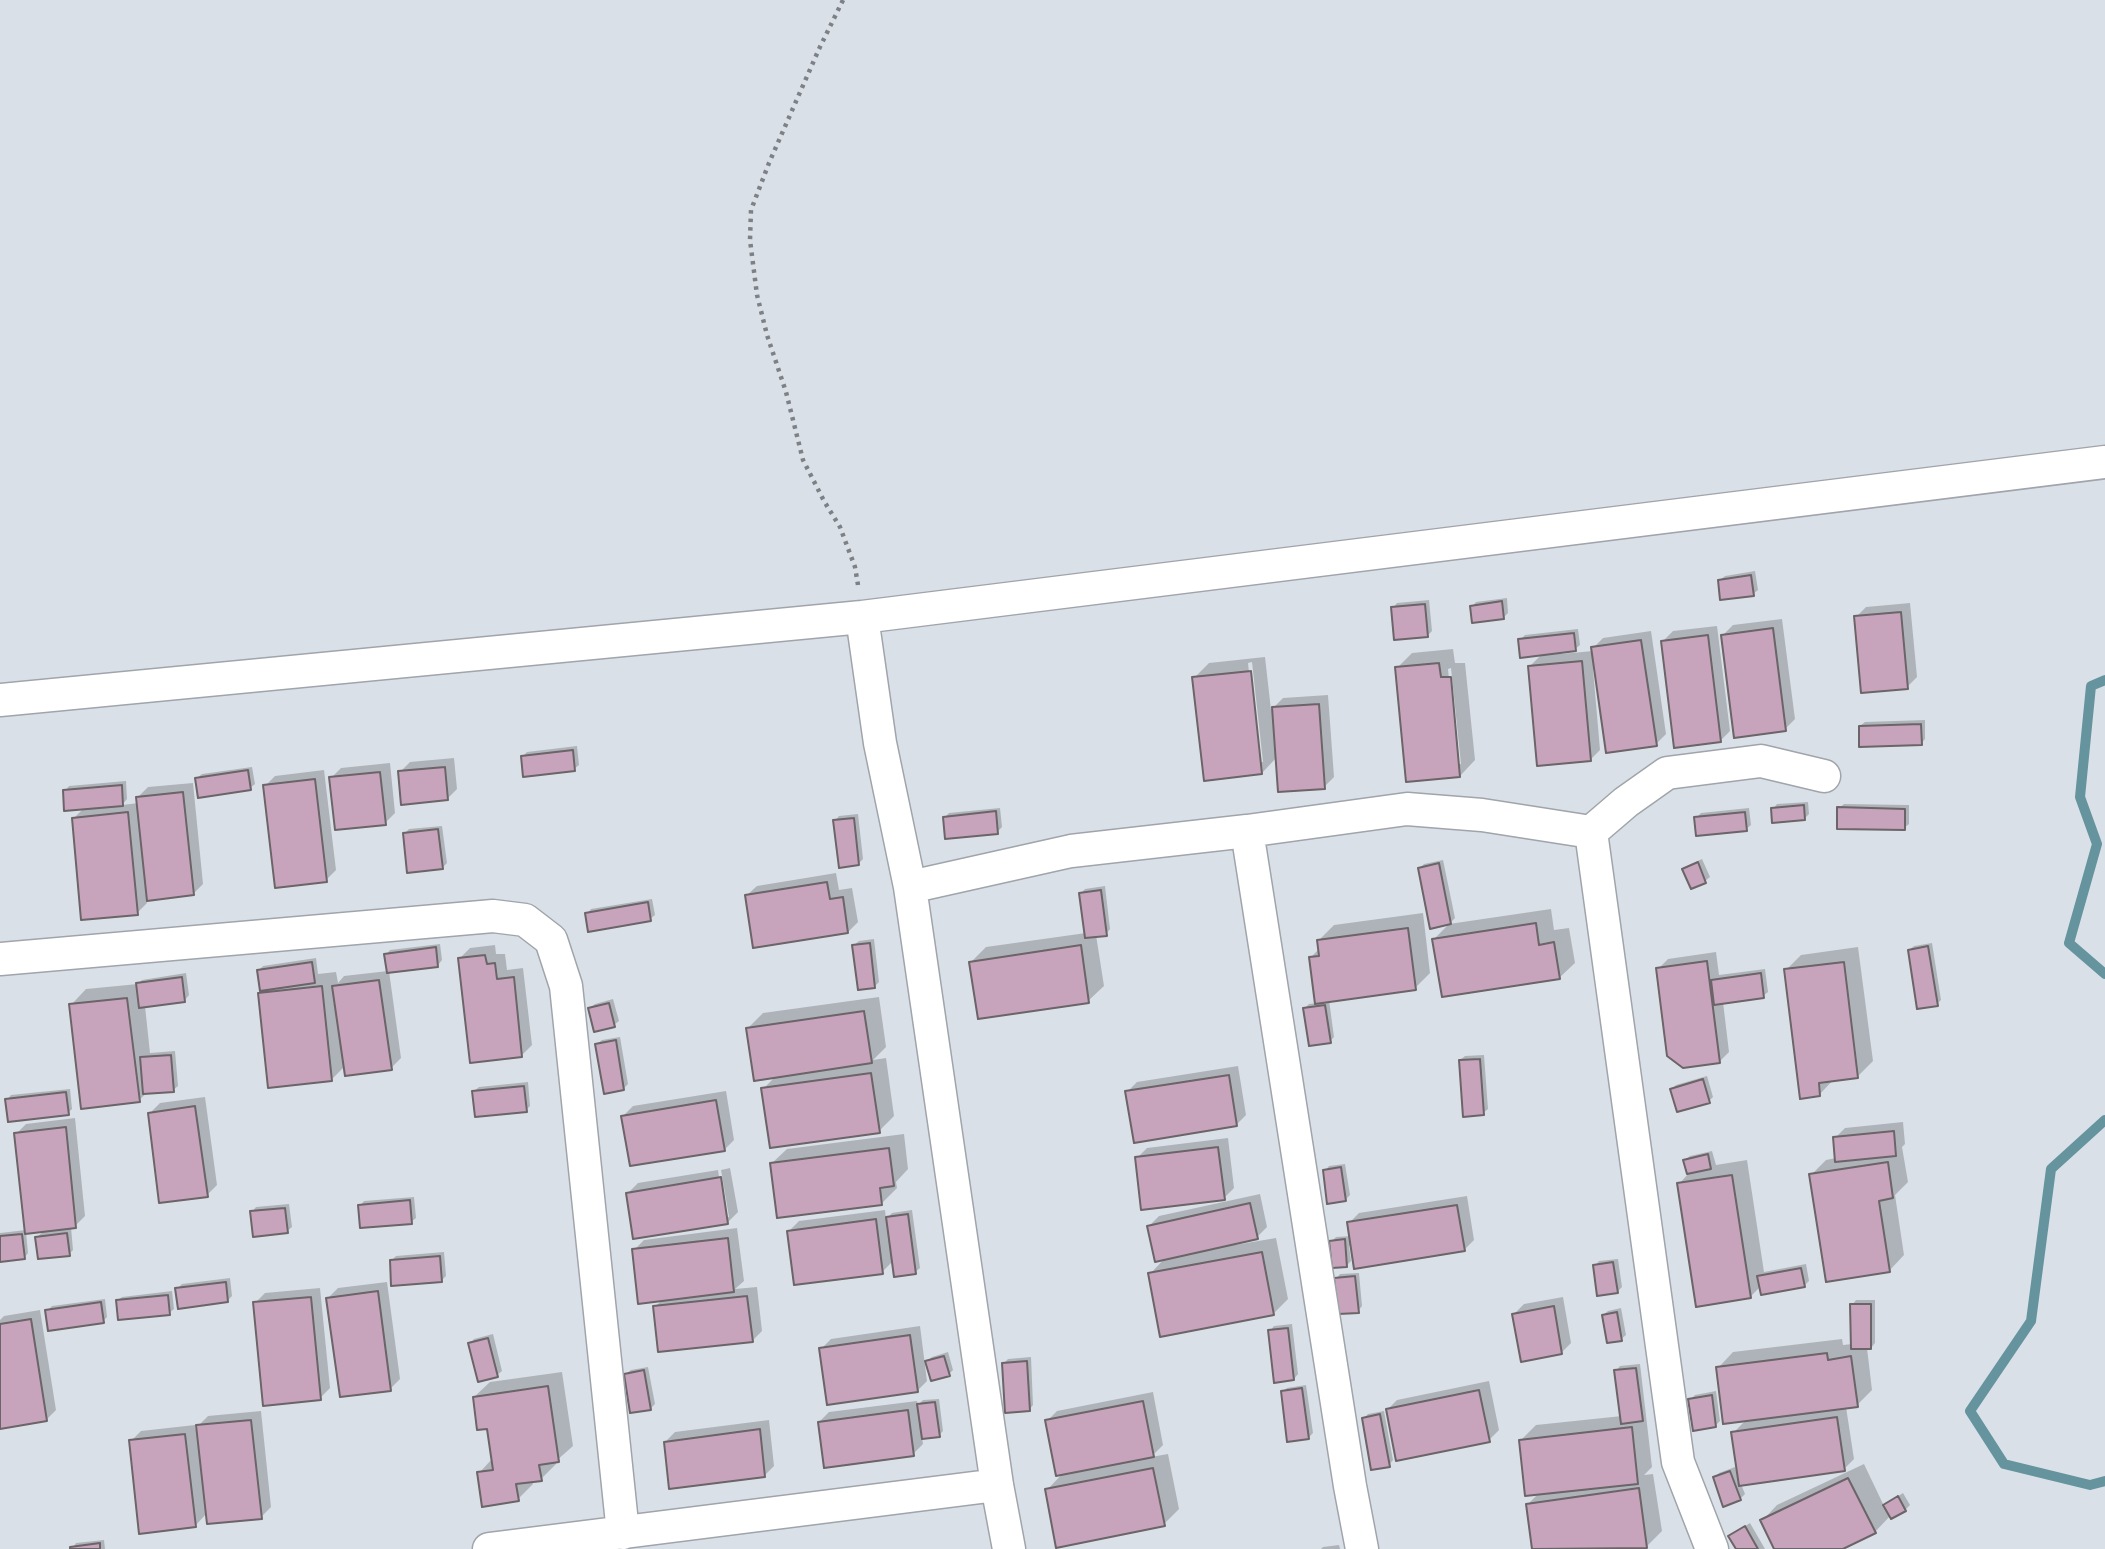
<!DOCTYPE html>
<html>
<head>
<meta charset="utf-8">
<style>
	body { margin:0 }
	canvas { display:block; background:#dae0e7 }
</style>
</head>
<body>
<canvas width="2105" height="1549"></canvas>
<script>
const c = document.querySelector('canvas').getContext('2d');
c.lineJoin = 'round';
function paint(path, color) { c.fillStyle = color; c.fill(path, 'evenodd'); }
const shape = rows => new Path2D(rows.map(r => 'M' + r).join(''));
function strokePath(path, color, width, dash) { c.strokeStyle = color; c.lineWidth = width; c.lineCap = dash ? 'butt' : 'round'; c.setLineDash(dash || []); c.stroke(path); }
const shadow = shape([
	[1755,571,1758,590,1753,594,1720,580,1725,576],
	[1507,598,1508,613,1504,617,1472,607,1476,602],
	[1429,600,1432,631,1428,635,1393,608,1397,603],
	[1910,603,1917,677,1907,687,1856,617,1866,607],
	[1782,619,1795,719,1785,729,1723,635,1733,625],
	[1717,626,1730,731,1720,741,1663,641,1673,631],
	[1578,629,1580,645,1575,649,1560,651,1561,654,1593,651,1593,648,1603,638,1651,631,1666,734,1656,744,1596,669,1593,669,1600,750,1590,760,1530,666,1543,653,1520,640,1525,635],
	[1453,649,1455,663,1465,663,1475,760,1460,776,1397,668,1412,653],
	[1451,668,1461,764,1457,764,1448,669],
	[1265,657,1271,710,1283,698,1328,695,1334,777,1324,787,1277,757,1262,773,1194,678,1209,663],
	[1252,662,1263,762,1259,762,1248,663],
	[1925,720,1925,739,1921,744,1860,726,1865,722],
	[577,746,579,765,574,769,522,757,527,752],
	[454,758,457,789,447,799,400,772,410,762],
	[390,763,395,813,385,823,331,778,341,768],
	[252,767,255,784,250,788,197,778,202,774],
	[324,770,336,870,326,880,265,786,275,776],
	[126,781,127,799,122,805,139,803,138,797,148,787,193,783,203,884,193,894,146,899,147,903,137,913,74,818,84,808,65,791,69,786],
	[1808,802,1809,814,1804,819,1773,809,1777,804],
	[1844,804,1909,805,1909,824,1904,828,1839,808],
	[1000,808,1002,827,997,832,944,818,949,813],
	[1749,808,1751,825,1746,829,1696,818,1701,813],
	[858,814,863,859,858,864,835,821,839,816],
	[442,826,447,863,442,868,404,834,409,829],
	[1702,859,1710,877,1705,881,1692,887,1684,870,1689,865],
	[1443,860,1455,918,1450,923,1420,868,1424,864],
	[836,873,839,890,852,888,858,922,848,932,747,895,757,886],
	[1105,886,1110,929,1106,934,1096,935,1104,986,1088,1001,971,962,986,947,1086,933,1081,893,1085,889],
	[652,899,655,915,650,919,587,914,591,909],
	[1551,909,1554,930,1569,928,1575,963,1559,978,1434,939,1449,924],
	[1423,913,1430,973,1415,988,1329,1000,1334,1037,1330,1041,1305,1008,1309,1004,1317,1003,1310,958,1320,948,1319,940,1334,925],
	[874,939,879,982,875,986,854,945,859,941],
	[1932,943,1941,1000,1937,1004,1909,950,1914,946],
	[440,944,442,960,438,965,389,971,401,1058,391,1068,345,1066,331,1080,260,994,266,988,259,970,263,966,316,958,318,974,336,972,338,983,344,976,388,971,386,955,390,950],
	[495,945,496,954,505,954,507,970,523,968,532,1045,522,1055,460,958,470,948],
	[1858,947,1873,1061,1858,1076,1834,1079,1820,1094,1786,970,1801,955],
	[1716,952,1719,975,1765,969,1768,992,1763,996,1723,1002,1729,1052,1719,1062,1658,969,1668,959],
	[186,973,189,995,185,1000,145,1006,150,1053,175,1051,178,1086,173,1090,148,1092,139,1100,71,1005,86,989,138,984,142,980],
	[879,997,886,1047,873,1060,886,1058,894,1116,879,1131,763,1089,776,1076,748,1028,763,1013],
	[613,999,619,1021,614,1025,590,1008,595,1004],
	[620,1037,628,1084,623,1089,597,1044,602,1040],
	[1484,1055,1488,1109,1483,1113,1460,1060,1465,1056],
	[1238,1066,1246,1115,1236,1125,1127,1092,1137,1082],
	[1707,1076,1713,1097,1709,1101,1672,1089,1676,1085],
	[528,1082,530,1106,526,1110,474,1091,479,1087],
	[70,1089,72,1109,68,1113,7,1100,11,1095],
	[726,1091,734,1140,724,1150,623,1116,633,1106],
	[205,1097,217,1185,207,1195,150,1113,160,1103],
	[75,1118,85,1216,75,1226,71,1227,73,1250,69,1254,37,1237,45,1230,26,1232,28,1253,24,1258,0,1261,0,1233,26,1230,16,1134,26,1124],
	[1903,1122,1905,1144,1902,1147,1908,1182,1895,1195,1904,1255,1889,1271,1811,1175,1826,1160,1836,1158,1835,1138,1845,1128],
	[904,1134,908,1169,896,1182,897,1188,882,1203,771,1164,787,1149],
	[1228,1138,1234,1188,1224,1198,1137,1158,1147,1148],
	[1712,1151,1716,1165,1747,1160,1764,1272,1806,1264,1809,1281,1804,1286,1761,1286,1750,1297,1679,1184,1688,1174,1685,1160,1690,1156],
	[1345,1164,1350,1195,1345,1200,1325,1171,1329,1166],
	[730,1168,738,1212,728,1222,628,1193,638,1183,718,1170,725,1217,729,1217,721,1170],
	[1260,1194,1267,1227,1257,1237,1235,1242,1235,1245,1276,1238,1288,1299,1273,1314,1150,1274,1166,1257,1149,1226,1159,1216],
	[1467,1196,1474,1240,1464,1250,1349,1246,1351,1261,1346,1266,1331,1242,1336,1237,1351,1236,1349,1223,1359,1213],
	[414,1197,416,1218,411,1222,360,1206,364,1201],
	[289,1204,292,1227,287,1231,252,1212,256,1207],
	[885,1210,886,1219,892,1213,912,1210,920,1268,915,1272,893,1261,882,1272,789,1231,799,1221],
	[737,1228,744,1281,735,1289,757,1287,762,1331,752,1341,655,1307,663,1299,634,1250,644,1240],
	[444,1252,446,1276,442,1280,391,1261,396,1256],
	[1618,1259,1622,1287,1617,1292,1595,1266,1599,1261],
	[1359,1273,1362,1306,1358,1311,1336,1279,1340,1274],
	[230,1278,232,1296,227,1301,177,1289,182,1284],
	[387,1282,400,1379,390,1389,328,1298,338,1288],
	[320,1288,330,1388,320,1398,255,1303,265,1293],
	[172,1291,174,1309,169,1313,117,1301,122,1297],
	[1563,1297,1571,1343,1561,1353,1514,1314,1524,1304],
	[105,1299,107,1317,103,1321,47,1311,52,1306],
	[1856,1300,1875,1300,1875,1343,1871,1348,1867,1348,1872,1390,1857,1405,1846,1407,1854,1459,1844,1469,1741,1484,1745,1494,1740,1499,1715,1477,1719,1473,1735,1467,1737,1474,1733,1433,1747,1419,1718,1368,1733,1352,1842,1339,1843,1345,1852,1344,1852,1305],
	[1621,1308,1626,1335,1621,1339,1603,1315,1608,1311],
	[40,1310,56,1410,46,1420,0,1427,0,1320,4,1316],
	[1292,1324,1298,1374,1294,1379,1270,1331,1274,1326],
	[920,1326,927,1381,917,1391,821,1349,831,1339],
	[493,1334,502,1371,497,1375,470,1344,474,1339],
	[948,1352,953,1370,949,1374,927,1361,932,1357],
	[1031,1357,1033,1405,1029,1410,1004,1363,1008,1359],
	[1640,1364,1652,1467,1644,1475,1653,1474,1662,1531,1646,1547,1630,1549,1534,1549,1528,1504,1539,1493,1520,1441,1536,1425,1622,1416,1616,1371,1620,1366],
	[648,1367,655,1404,650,1409,626,1374,631,1370],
	[562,1372,573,1446,556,1461,556,1464,541,1479,532,1480,533,1484,518,1499,479,1473,493,1458,488,1427,474,1397,490,1382],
	[1489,1381,1499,1430,1489,1440,1387,1410,1397,1400],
	[1306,1385,1313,1433,1308,1438,1283,1392,1287,1388],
	[1716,1391,1720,1421,1715,1426,1690,1400,1695,1395],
	[1153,1392,1163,1445,1151,1457,1168,1454,1179,1509,1164,1524,1047,1490,1064,1472,1047,1421,1057,1411],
	[939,1399,943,1431,939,1435,922,1437,923,1444,913,1454,819,1422,829,1412,917,1401,918,1405,923,1400],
	[261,1411,271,1507,261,1517,207,1513,195,1526,131,1441,141,1431,195,1425,195,1429,208,1416],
	[1384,1411,1393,1460,1389,1465,1363,1419,1368,1414],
	[769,1420,774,1466,764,1476,665,1442,675,1432],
	[1864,1464,1884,1506,1890,1501,1903,1493,1910,1505,1905,1510,1891,1515,1875,1532,1839,1549,1776,1549,1762,1521,1777,1505],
	[1750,1523,1765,1549,1738,1549,1730,1536],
	[104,1540,105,1549,72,1549,76,1543],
	[1339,1545,1340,1549,1321,1549,1323,1547]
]);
const stream = shape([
	[2105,680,2091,686,2080,797,2097,844,2069,943,2105,974],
	[2105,1120,2051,1169,2031,1321,1970,1411,2004,1464,2090,1485,2105,1481]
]);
const building = shape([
	[1751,575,1754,596,1720,600,1718,580,1751,575],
	[1502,601,1504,619,1472,623,1470,606,1502,601],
	[1425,604,1428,637,1394,640,1391,607,1425,604],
	[1901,612,1908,689,1861,693,1854,616,1901,612],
	[1773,628,1786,731,1734,738,1721,635,1773,628],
	[1574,633,1576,651,1520,658,1518,639,1574,633],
	[1708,635,1721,742,1674,748,1661,641,1708,635],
	[1641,640,1657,746,1606,753,1591,647,1641,640],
	[1582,661,1591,761,1537,766,1528,666,1582,661],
	[1439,663,1441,677,1451,677,1460,777,1406,782,1395,667,1439,663],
	[1251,671,1262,774,1204,781,1192,677,1251,671],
	[1319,704,1325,789,1278,792,1272,707,1319,704],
	[1921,724,1922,745,1859,747,1859,726,1921,724],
	[573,750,575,771,523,777,521,756,573,750],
	[445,767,448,800,401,805,398,771,445,767],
	[248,770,251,790,198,798,195,778,248,770],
	[380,772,386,825,335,830,329,777,380,772],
	[315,779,327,882,275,888,263,785,315,779],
	[122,785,123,806,64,811,63,790,122,785],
	[183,792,194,895,147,901,136,797,183,792],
	[1804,805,1805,820,1772,823,1771,808,1804,805],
	[1837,807,1905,809,1905,830,1837,829,1837,807],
	[996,811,998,834,945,839,943,817,996,811],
	[128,812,138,915,81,920,72,818,128,812],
	[1745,812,1747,831,1696,836,1694,817,1745,812],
	[854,818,859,865,839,868,833,820,854,818],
	[438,829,443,869,407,873,403,833,438,829],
	[1698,862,1706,883,1691,889,1682,869,1698,862],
	[1439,863,1451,924,1430,929,1418,868,1439,863],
	[827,882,830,899,843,897,848,933,753,948,745,895,827,882],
	[1101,890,1107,936,1085,938,1079,893,1101,890],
	[648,902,651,921,588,932,585,913,648,902],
	[1536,923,1539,945,1554,942,1560,979,1442,997,1432,939,1536,923],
	[1408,928,1416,990,1315,1004,1309,957,1319,956,1317,940,1408,928],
	[870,943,875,988,858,990,852,945,870,943],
	[1081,945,1089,1003,978,1019,969,962,1081,945],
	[1928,946,1938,1006,1917,1009,1908,950,1928,946],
	[436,947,438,967,387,973,384,954,436,947],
	[485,955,487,964,495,963,497,979,514,977,522,1057,470,1063,458,958,485,955],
	[1707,961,1720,1063,1683,1068,1667,1056,1656,968,1707,961],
	[312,962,315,983,260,991,257,970,312,962],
	[1844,962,1858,1078,1819,1083,1820,1096,1800,1099,1784,969,1844,962],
	[1761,973,1764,998,1714,1005,1711,980,1761,973],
	[182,977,185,1002,139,1008,136,983,182,977],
	[379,980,392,1070,345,1076,332,986,379,980],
	[322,986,332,1081,268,1088,258,993,322,986],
	[127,998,140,1102,81,1109,69,1004,127,998],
	[609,1003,615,1027,594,1032,588,1008,609,1003],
	[1325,1005,1331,1043,1309,1046,1303,1008,1325,1005],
	[864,1011,872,1063,754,1081,746,1028,864,1011],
	[616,1040,624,1090,604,1094,595,1044,616,1040],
	[171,1055,174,1092,143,1094,140,1057,171,1055],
	[1480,1059,1484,1115,1463,1117,1459,1060,1480,1059],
	[871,1073,880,1133,770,1148,761,1088,871,1073],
	[1229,1075,1237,1126,1134,1143,1125,1091,1229,1075],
	[1703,1079,1710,1103,1677,1112,1670,1089,1703,1079],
	[524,1086,527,1112,475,1117,472,1091,524,1086],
	[66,1092,69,1115,8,1122,5,1099,66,1092],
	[716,1100,725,1151,630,1166,621,1116,716,1100],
	[195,1106,208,1197,159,1203,148,1113,195,1106],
	[66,1127,76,1228,25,1234,14,1133,66,1127],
	[1894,1131,1896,1156,1835,1162,1833,1137,1894,1131],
	[1218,1147,1225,1200,1141,1210,1135,1157,1218,1147],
	[889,1148,894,1186,880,1188,882,1205,777,1218,770,1163,889,1148],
	[1708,1154,1711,1169,1687,1174,1683,1160,1708,1154],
	[1888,1162,1893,1198,1879,1201,1890,1272,1826,1282,1809,1174,1888,1162],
	[1341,1167,1346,1201,1327,1204,1323,1170,1341,1167],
	[1732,1175,1751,1298,1696,1307,1677,1183,1732,1175],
	[721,1177,728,1224,633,1239,626,1193,721,1177],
	[410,1200,412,1224,360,1228,358,1205,410,1200],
	[1250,1203,1258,1239,1155,1262,1147,1226,1250,1203],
	[1457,1205,1465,1251,1354,1269,1347,1222,1457,1205],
	[285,1208,288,1233,253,1237,250,1211,285,1208],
	[908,1214,916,1274,894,1277,886,1217,908,1214],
	[876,1219,883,1274,794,1285,787,1231,876,1219],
	[67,1233,70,1256,38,1259,35,1237,67,1233],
	[22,1234,25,1259,0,1262,0,1236,22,1234],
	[728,1238,734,1292,638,1304,632,1249,728,1238],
	[1345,1239,1347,1267,1332,1268,1329,1241,1345,1239],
	[1262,1252,1274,1315,1160,1337,1148,1273,1262,1252],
	[440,1256,442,1282,391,1286,390,1260,440,1256],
	[1613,1262,1618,1293,1597,1296,1593,1265,1613,1262],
	[1801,1268,1805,1287,1761,1295,1757,1276,1801,1268],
	[1355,1276,1359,1313,1338,1314,1334,1278,1355,1276],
	[226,1282,228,1302,178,1309,175,1288,226,1282],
	[378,1291,391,1391,340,1397,326,1298,378,1291],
	[168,1295,170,1315,118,1320,116,1300,168,1295],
	[747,1296,753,1342,658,1352,653,1306,747,1296],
	[311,1297,321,1400,263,1406,253,1302,311,1297],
	[101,1302,104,1323,48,1331,45,1310,101,1302],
	[1850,1304,1871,1304,1871,1349,1851,1349,1850,1304],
	[1554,1306,1562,1354,1521,1362,1512,1314,1554,1306],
	[1617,1312,1622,1341,1607,1343,1602,1315,1617,1312],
	[31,1319,47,1421,0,1429,0,1324,31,1319],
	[1288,1328,1294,1380,1274,1383,1268,1330,1288,1328],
	[910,1335,918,1392,827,1405,819,1348,910,1335],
	[488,1338,498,1377,478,1382,468,1343,488,1338],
	[1827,1353,1828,1360,1851,1356,1858,1407,1723,1424,1716,1367,1827,1353],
	[944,1356,950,1376,931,1381,925,1361,944,1356],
	[1027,1361,1030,1411,1005,1413,1002,1363,1027,1361],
	[1636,1368,1643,1421,1621,1424,1614,1370,1636,1368],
	[644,1370,651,1410,630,1413,624,1374,644,1370],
	[548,1386,559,1462,539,1465,542,1481,516,1484,519,1501,482,1507,477,1472,493,1470,487,1429,477,1430,473,1397,548,1386],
	[1302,1388,1309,1439,1287,1442,1281,1391,1302,1388],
	[1479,1390,1490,1442,1396,1461,1386,1409,1479,1390],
	[1712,1395,1716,1427,1693,1431,1688,1399,1712,1395],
	[1143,1401,1154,1457,1056,1476,1045,1420,1143,1401],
	[935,1402,940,1437,922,1439,917,1404,935,1402],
	[908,1410,914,1456,824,1468,818,1422,908,1410],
	[1380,1414,1390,1467,1371,1470,1362,1418,1380,1414],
	[1837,1417,1845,1471,1739,1486,1731,1432,1837,1417],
	[251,1420,262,1519,207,1524,196,1425,251,1420],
	[1632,1427,1638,1484,1525,1496,1519,1440,1632,1427],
	[760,1429,765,1477,669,1489,664,1442,760,1429],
	[185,1434,196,1527,139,1534,129,1440,185,1434],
	[1153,1468,1165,1526,1056,1548,1045,1489,1153,1468],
	[1730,1471,1741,1500,1723,1507,1713,1477,1730,1471],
	[1848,1478,1876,1533,1843,1549,1774,1549,1760,1520,1848,1478],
	[1639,1488,1647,1548,1532,1549,1526,1504,1639,1488],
	[1898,1496,1906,1511,1891,1519,1883,1505,1898,1496],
	[1745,1526,1758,1549,1736,1549,1728,1536,1745,1526],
	[100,1543,100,1549,70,1549,70,1547,100,1543]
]);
const path = shape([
	[843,0,819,49,769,163,751,210,750,240,757,295,767,335,786,392,803,460,824,501,840,527,855,567,858,585]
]);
const minor = shape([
	[862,617,880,743,910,887,997,1485,1009,1549],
	[0,700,862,617,2105,462],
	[910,887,1071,851,1247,831],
	[0,959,493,916,525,920,551,940,566,986,623,1533],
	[489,1549,997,1485],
	[1362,1549,1350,1486,1247,831,1407,809,1482,815,1591,832],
	[1712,1549,1678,1462,1591,832,1626,802,1667,773,1761,761,1824,776]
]);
paint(shadow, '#0003');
strokePath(stream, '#65949e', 10);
paint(building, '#c8a4bc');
strokePath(building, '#6b6468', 2);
strokePath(minor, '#a0a5ab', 35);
strokePath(path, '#7d8186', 4.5, [3.5, 5]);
strokePath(minor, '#fff', 32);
</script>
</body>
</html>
